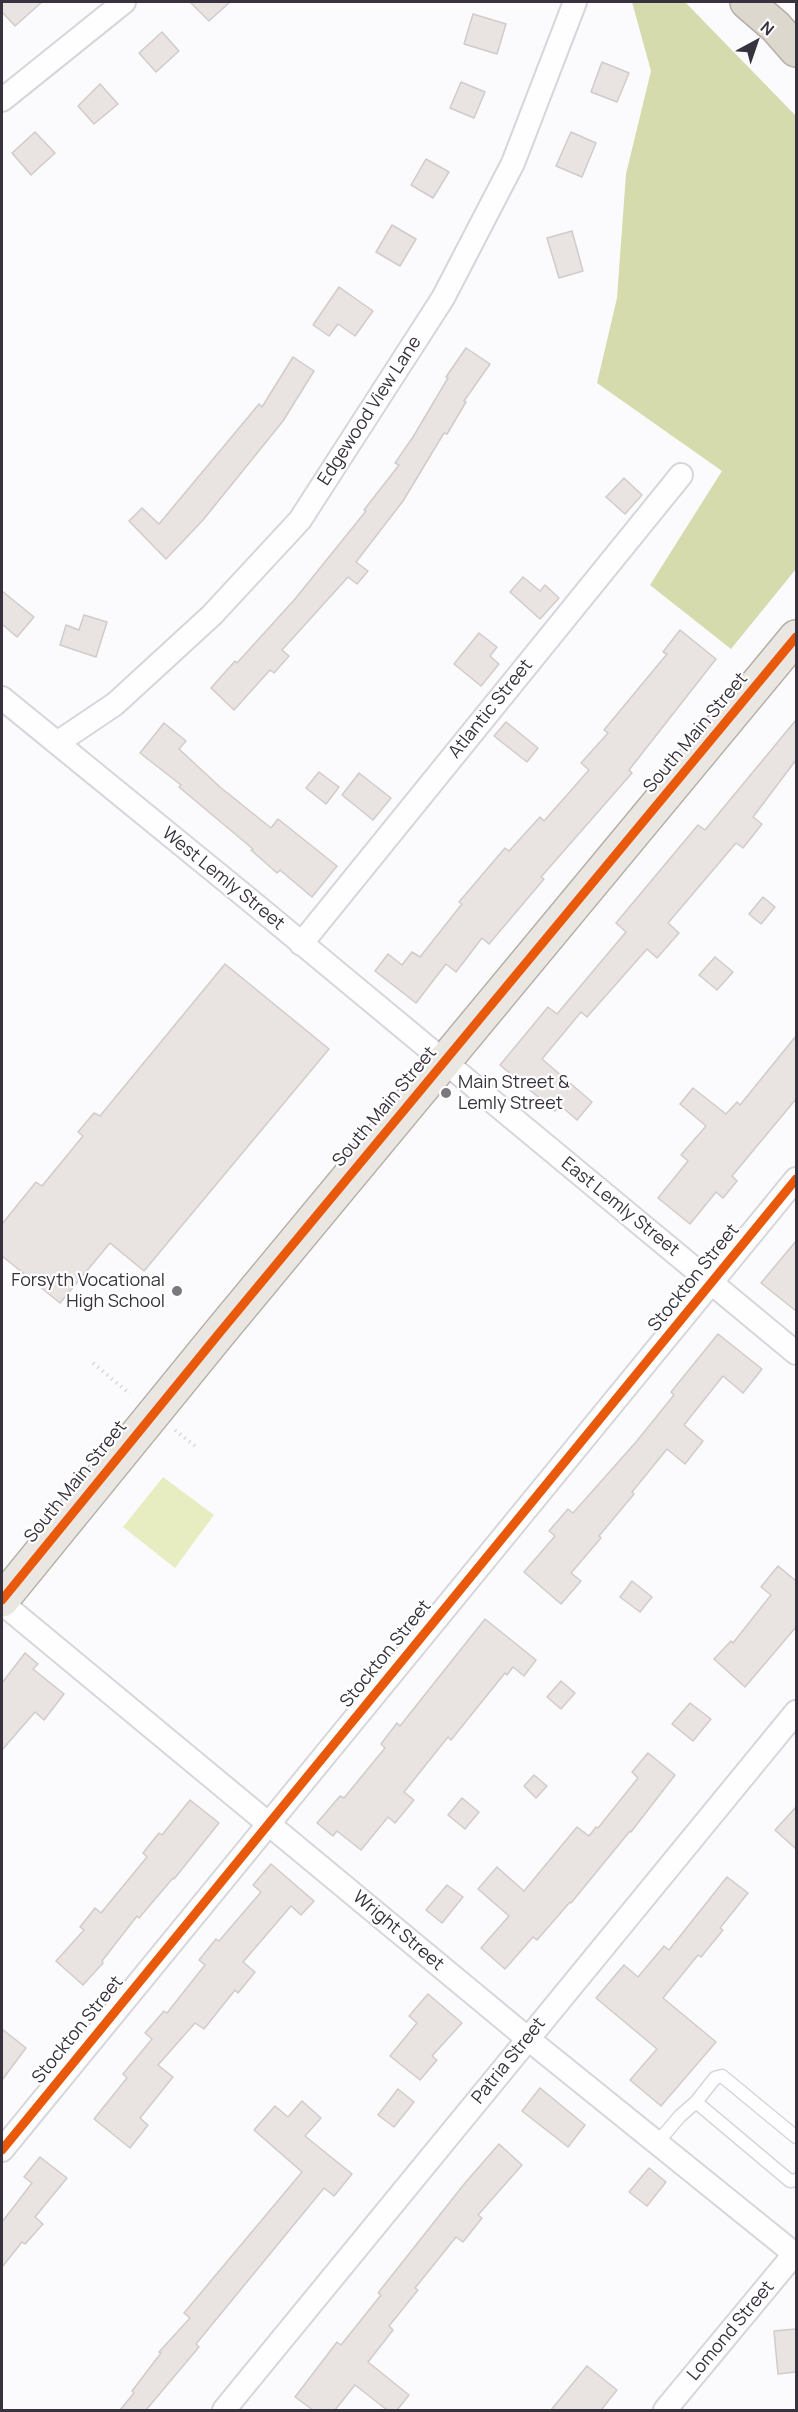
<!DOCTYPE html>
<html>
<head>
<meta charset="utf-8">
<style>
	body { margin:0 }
	#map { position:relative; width:798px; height:2412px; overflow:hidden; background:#fbfafd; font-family:Manrope,sans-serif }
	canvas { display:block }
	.frame { position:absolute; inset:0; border:3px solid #37323d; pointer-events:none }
	.north { position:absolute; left:726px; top:12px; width:60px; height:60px; -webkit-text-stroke:4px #fff; paint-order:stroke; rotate:40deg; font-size:16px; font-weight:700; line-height:24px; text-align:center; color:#37323d }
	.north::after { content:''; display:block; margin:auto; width:21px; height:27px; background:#37323d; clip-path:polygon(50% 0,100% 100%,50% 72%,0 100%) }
</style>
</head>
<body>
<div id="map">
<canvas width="798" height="2412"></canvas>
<div class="frame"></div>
<div class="north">N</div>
</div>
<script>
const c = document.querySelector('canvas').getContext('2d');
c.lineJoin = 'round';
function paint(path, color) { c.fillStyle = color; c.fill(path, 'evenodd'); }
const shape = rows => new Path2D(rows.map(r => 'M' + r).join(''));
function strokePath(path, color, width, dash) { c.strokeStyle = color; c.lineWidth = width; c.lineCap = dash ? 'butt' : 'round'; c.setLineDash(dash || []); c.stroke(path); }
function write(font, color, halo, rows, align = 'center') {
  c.font = font + ' Manrope,sans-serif'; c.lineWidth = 4.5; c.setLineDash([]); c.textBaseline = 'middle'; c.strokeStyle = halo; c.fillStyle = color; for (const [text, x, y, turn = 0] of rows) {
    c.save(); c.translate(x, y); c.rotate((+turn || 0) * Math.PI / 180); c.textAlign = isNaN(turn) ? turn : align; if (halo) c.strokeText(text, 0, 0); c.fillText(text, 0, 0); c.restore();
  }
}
const green = shape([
	[163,1477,214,1515,175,1568,123,1527]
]);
const forest = shape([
	[632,2,685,2,796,116,796,569,731,649,650,585,722,471,597,383,617,298,626,174,651,71]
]);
const building = shape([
	[2,2,42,2,15,26,2,12,2,2],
	[190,2,230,2,209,21,190,2],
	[473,14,506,24,497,54,464,44,473,14],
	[162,32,179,51,156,72,139,53,162,32],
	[602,62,629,73,617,102,591,92,602,62],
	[461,82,485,92,474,118,450,108,461,82],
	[100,84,118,104,94,124,78,106,100,84],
	[35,132,55,153,31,175,12,153,35,132],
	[571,132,596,143,582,177,556,166,571,132],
	[426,159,449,172,433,198,411,185,426,159],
	[392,225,416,239,400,266,376,252,392,225],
	[572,231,583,271,559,278,547,238,572,231],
	[339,287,373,311,355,336,338,324,329,336,313,325,339,287],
	[466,348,490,364,464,401,466,402,447,434,444,433,403,501,356,562,368,571,357,584,348,577,282,650,289,656,274,673,270,670,234,710,211,688,235,661,237,663,295,599,366,511,364,510,399,465,395,463,413,437,448,378,446,377,466,348],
	[293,357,314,371,283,421,203,520,166,559,129,521,142,508,159,524,259,404,262,407,293,357],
	[624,478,642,495,625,514,606,497,624,478],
	[523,577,540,591,545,585,559,598,540,619,510,592,523,577],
	[2,591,34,617,17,637,2,624,2,591],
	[84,615,107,622,96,657,60,645,66,625,79,630,84,615],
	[680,630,716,659,629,770,632,773,541,877,544,879,489,944,482,938,456,972,446,964,416,1003,375,971,388,954,402,965,412,952,420,957,462,904,459,902,505,848,509,851,540,817,544,821,589,770,581,763,608,733,604,730,667,654,663,652,680,630],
	[479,633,497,647,490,656,499,664,481,686,454,664,479,633],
	[796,720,796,760,753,817,762,824,743,848,736,843,668,923,679,933,657,958,647,949,587,1017,581,1012,542,1059,592,1102,577,1120,560,1105,555,1111,500,1065,548,1007,557,1014,626,932,616,923,698,825,705,830,796,720],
	[506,722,538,748,527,762,494,736,506,722],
	[164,723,186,741,179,749,220,787,271,828,278,819,337,866,312,897,280,870,277,873,251,850,253,849,179,787,181,785,140,753,164,723],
	[319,772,339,787,326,804,306,788,319,772],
	[359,773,391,798,373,820,342,795,359,773],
	[763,897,775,907,761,924,749,914,763,897],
	[715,957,733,972,717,990,699,975,715,957],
	[225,964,329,1049,144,1271,110,1243,60,1303,2,1256,2,1224,36,1182,42,1186,83,1136,78,1132,94,1113,100,1116,225,964],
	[796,1036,796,1099,732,1176,737,1181,723,1198,716,1192,690,1224,658,1198,688,1161,681,1155,706,1126,680,1104,693,1088,726,1114,737,1102,740,1105,796,1036],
	[796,1241,796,1311,761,1283,796,1241],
	[718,1334,762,1369,743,1393,723,1376,684,1425,703,1441,685,1464,667,1449,632,1492,634,1494,599,1536,601,1538,571,1573,581,1581,561,1604,524,1572,555,1536,549,1531,568,1509,573,1513,636,1442,674,1395,671,1392,718,1334],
	[778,1566,796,1581,796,1627,745,1687,714,1659,731,1641,733,1643,771,1595,761,1587,778,1566],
	[632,1581,652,1597,640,1612,620,1597,632,1581],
	[485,1619,536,1660,524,1676,513,1667,507,1675,505,1673,451,1740,448,1737,404,1792,414,1800,395,1823,388,1817,361,1850,337,1831,333,1836,317,1823,340,1796,344,1798,385,1748,381,1744,397,1723,400,1726,485,1619],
	[25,1653,38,1664,33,1669,64,1694,44,1720,35,1712,2,1750,2,1683,25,1653],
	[561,1681,575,1693,561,1709,547,1697,561,1681],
	[690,1703,711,1719,693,1741,672,1724,690,1703],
	[648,1753,675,1775,631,1832,630,1831,571,1903,570,1902,537,1940,533,1937,505,1969,481,1948,509,1916,478,1889,497,1867,524,1891,577,1827,589,1836,596,1827,598,1828,638,1778,632,1772,648,1753],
	[534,1775,547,1786,536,1798,524,1786,534,1775],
	[462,1798,479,1812,465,1829,448,1815,462,1798],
	[190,1800,219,1823,174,1879,173,1878,139,1918,137,1916,102,1961,103,1963,83,1985,56,1961,84,1930,80,1927,95,1908,101,1913,147,1857,143,1853,159,1833,162,1835,190,1800],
	[796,1807,796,1849,775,1830,796,1807],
	[271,1864,314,1901,301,1915,291,1906,243,1962,255,1972,238,1993,235,1990,204,2029,195,2023,158,2065,173,2077,140,2118,148,2125,130,2148,94,2119,127,2078,123,2074,152,2039,145,2033,164,2011,167,2013,205,1965,199,1960,216,1939,219,1941,261,1892,253,1885,271,1864],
	[727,1877,748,1893,720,1928,723,1930,701,1957,698,1955,663,1998,716,2042,661,2106,630,2080,657,2049,596,1998,624,1965,638,1977,664,1946,669,1950,727,1877],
	[447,1885,463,1897,442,1923,426,1910,447,1885],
	[428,1994,462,2023,432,2056,437,2060,420,2080,390,2056,417,2023,409,2016,428,1994],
	[2,2029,26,2048,2,2080,2,2029],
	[540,2088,585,2125,568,2147,522,2111,540,2088],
	[398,2089,414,2102,394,2127,378,2115,398,2089],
	[302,2101,321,2118,305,2136,352,2174,334,2196,324,2188,196,2344,199,2347,146,2410,120,2410,134,2393,132,2391,161,2353,159,2352,190,2318,184,2313,302,2172,254,2130,275,2106,288,2117,302,2101],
	[499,2144,522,2165,478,2215,482,2218,463,2242,456,2237,415,2288,418,2290,389,2326,393,2330,368,2362,409,2395,397,2410,387,2410,355,2385,335,2410,313,2410,295,2397,337,2342,341,2345,381,2295,378,2293,465,2183,499,2144],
	[40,2157,67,2178,35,2217,43,2224,25,2244,22,2242,2,2267,2,2222,32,2183,24,2177,40,2157],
	[649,2168,666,2182,647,2206,629,2192,649,2168],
	[796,2329,796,2372,778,2374,774,2331,796,2329],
	[587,2366,617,2390,601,2410,551,2410,587,2366]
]);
const path = shape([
	[93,1363,130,1394],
	[175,1430,196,1447]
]);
const service = shape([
	[696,2102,790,2181,796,2180],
	[657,2143,680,2116,696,2102,715,2078,722,2076,796,2137]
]);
const minor = shape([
	[2,100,124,2],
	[2,698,246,897,796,1353],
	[57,743,115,704,212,615,300,520,443,298,513,163,575,2],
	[301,944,681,475],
	[2,1603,527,2038,796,2255],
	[2,2150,796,1179],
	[224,2410,796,1712],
	[665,2410,796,2252]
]);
const primary = shape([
	[2,1600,221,1331,796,637]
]);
const motorway = shape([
	[747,2,776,27,796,50]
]);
const cycleway = shape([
	[2,1600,221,1331,796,637],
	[2,2150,796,1179]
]);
const markers = [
	[446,1093,6,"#7c7880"],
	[177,1291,6,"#7c7880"]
];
const streetNames = [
	["Edgewood View Lane",370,411,-57],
	["Atlantic Street",491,709,-51],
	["South Main Street",696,733,-50],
	["West Lemly Street",223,879,39],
	["South Main Street",385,1107,-50],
	["East Lemly Street",620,1207,39],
	["Stockton Street",694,1278,-51],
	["South Main Street",76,1482,-51],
	["Stockton Street",386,1654,-51],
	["Wright Street",398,1931,40],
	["Stockton Street",78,2030,-51],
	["Patria Street",509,2061,-51],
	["Lomond Street",731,2331,-50]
];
const poiNames = [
	["Main Street &",458,1083],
	["Lemly Street",458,1104],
	["Forsyth Vocational",165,1281,"right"],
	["High School",165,1302,"right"]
];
paint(green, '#e7edc1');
paint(forest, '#d5dbac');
paint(building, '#e9e3e2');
strokePath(building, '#d1cbca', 1.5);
strokePath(service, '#d7d5db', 15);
strokePath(minor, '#d7d5db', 26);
strokePath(primary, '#b4aea6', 36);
strokePath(motorway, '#b4aea6', 36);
strokePath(path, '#d9d9da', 4, [1.5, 4.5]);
strokePath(service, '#fefeff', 12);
strokePath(minor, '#fefeff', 22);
strokePath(primary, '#eae7e2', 33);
strokePath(motorway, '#ddd8ce', 33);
strokePath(cycleway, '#e8590c', 9);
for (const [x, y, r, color] of markers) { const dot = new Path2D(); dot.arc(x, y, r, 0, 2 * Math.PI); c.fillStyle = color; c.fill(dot); strokePath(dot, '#fff', 2); }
write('18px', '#37323d', '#fff', streetNames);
write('18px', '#37323d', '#fff', poiNames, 'left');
</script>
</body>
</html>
